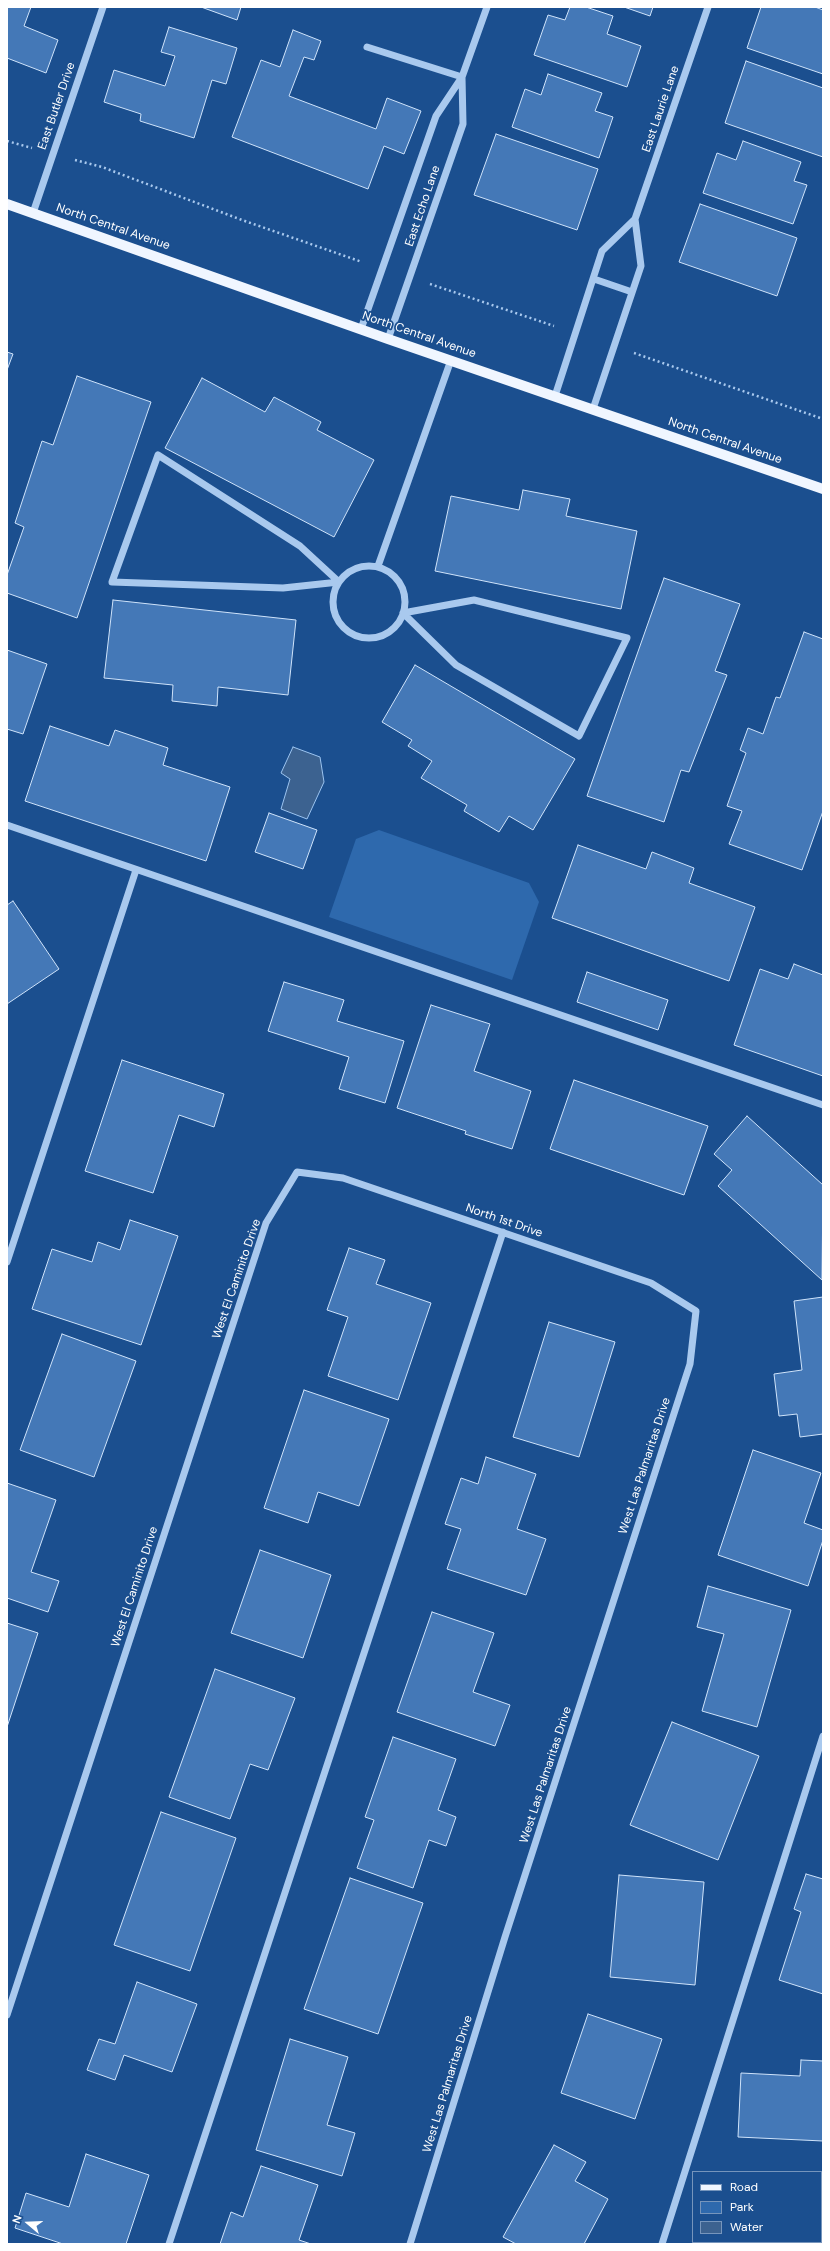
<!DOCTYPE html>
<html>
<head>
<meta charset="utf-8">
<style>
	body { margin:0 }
	#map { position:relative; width:830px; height:2251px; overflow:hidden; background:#1b4f8f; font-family:"DM Sans",sans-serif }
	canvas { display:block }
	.frame { position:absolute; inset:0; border:8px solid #fff; pointer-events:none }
	.legend { position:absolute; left:692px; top:2171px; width:130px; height:72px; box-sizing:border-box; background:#1b4f8f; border:1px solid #7695bc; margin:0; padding:5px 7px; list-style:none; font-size:12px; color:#fff }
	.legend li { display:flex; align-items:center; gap:8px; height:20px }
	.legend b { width:20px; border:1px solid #7695bc }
	.north { position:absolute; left:8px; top:2203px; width:40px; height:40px; -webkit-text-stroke:3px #1b4f8f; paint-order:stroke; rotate:289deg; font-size:11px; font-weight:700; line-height:16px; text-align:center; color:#fff }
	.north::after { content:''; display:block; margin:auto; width:14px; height:18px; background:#fff; clip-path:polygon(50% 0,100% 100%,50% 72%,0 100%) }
</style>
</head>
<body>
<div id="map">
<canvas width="830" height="2251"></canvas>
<div class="frame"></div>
<ul class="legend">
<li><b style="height:5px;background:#f0f6ff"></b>Road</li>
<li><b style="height:11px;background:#2e69ad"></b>Park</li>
<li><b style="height:11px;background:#3c6290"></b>Water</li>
</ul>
<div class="north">N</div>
</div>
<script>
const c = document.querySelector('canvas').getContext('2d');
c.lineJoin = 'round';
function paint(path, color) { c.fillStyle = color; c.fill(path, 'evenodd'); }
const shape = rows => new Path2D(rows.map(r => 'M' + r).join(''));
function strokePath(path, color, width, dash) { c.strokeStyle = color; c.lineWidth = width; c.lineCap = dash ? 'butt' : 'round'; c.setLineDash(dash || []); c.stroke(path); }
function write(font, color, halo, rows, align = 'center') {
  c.font = font + ' "DM Sans",sans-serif'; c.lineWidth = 3.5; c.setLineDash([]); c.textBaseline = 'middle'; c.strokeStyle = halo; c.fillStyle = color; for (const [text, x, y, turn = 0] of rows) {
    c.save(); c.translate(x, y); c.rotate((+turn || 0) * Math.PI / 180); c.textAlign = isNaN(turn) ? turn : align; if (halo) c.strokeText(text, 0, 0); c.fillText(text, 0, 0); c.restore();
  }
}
const green = shape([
	[379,830,529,883,539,902,512,980,329,917,356,839]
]);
const water = shape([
	[293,747,320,757,324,782,307,819,281,809,290,779,281,773,293,747]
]);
const building = shape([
	[7,7,31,7,24,26,58,40,46,73,7,58,7,7],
	[201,7,241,7,237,20,201,7],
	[570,7,586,7,613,16,607,34,641,46,627,87,534,55,548,15,565,20,570,7],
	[624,7,653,7,650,16,624,7],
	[761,7,815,7,823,10,823,74,747,48,761,7],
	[169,27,237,48,226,84,212,80,194,138,140,121,141,114,104,102,114,70,165,86,175,56,161,52,169,27],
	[293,30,321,41,314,60,304,57,289,96,376,129,387,98,421,111,404,154,384,146,368,189,232,137,261,60,280,67,293,30],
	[746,61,823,88,823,157,725,123,746,61],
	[548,74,602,93,595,111,613,117,599,158,512,127,525,89,541,95,548,74],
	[496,134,598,169,577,230,474,195,496,134],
	[743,141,801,162,794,181,807,185,793,224,703,193,717,153,736,160,743,141],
	[700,204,797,238,777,296,679,262,700,204],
	[7,352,13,354,7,370,7,352],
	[77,376,151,402,77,618,7,593,7,575,24,527,15,523,42,441,53,445,77,376],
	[202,378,265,412,274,397,321,422,317,430,374,460,334,537,165,448,202,378],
	[523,490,570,499,566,516,637,531,621,609,435,571,451,496,519,510,523,490],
	[664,578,740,604,715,671,727,675,689,772,681,770,664,822,587,796,664,578],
	[113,600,296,620,288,695,218,687,217,706,172,701,173,685,104,678,113,600],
	[804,632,823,639,823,811,802,870,729,844,742,811,727,806,746,753,740,750,748,728,763,734,776,697,780,698,804,632],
	[7,650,47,664,23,734,7,729,7,650],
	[415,665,575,759,533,830,509,816,499,832,464,811,467,805,421,778,432,761,408,746,412,740,382,722,415,665],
	[50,726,109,746,115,730,168,748,163,765,230,787,206,861,25,801,50,726],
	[269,813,317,830,303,869,255,852,269,813],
	[578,845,646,869,652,852,694,868,689,883,755,907,729,981,552,918,578,845],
	[13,901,59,969,7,1004,7,905,13,901],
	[794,964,823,975,823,1076,734,1045,760,969,788,979,794,964],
	[587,972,668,1000,658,1030,577,1002,587,972],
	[284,982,344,1000,337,1021,404,1041,385,1103,339,1089,349,1057,268,1031,284,982],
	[431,1005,490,1024,474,1071,531,1091,512,1149,465,1134,466,1131,397,1108,431,1005],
	[122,1060,224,1094,214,1127,179,1115,153,1193,85,1171,122,1060],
	[574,1080,708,1126,684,1195,550,1149,574,1080],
	[747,1116,823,1185,822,1280,718,1186,732,1170,714,1154,747,1116],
	[130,1220,178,1236,141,1345,32,1309,52,1249,92,1262,98,1242,120,1250,130,1220],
	[349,1248,385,1260,376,1284,431,1303,398,1400,328,1376,348,1317,327,1310,349,1248],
	[823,1297,823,1434,800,1437,797,1414,779,1416,774,1374,802,1370,794,1301,823,1297],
	[549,1322,615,1342,579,1457,513,1437,549,1322],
	[62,1334,136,1361,94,1477,20,1450,62,1334],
	[304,1390,389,1419,359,1506,318,1492,308,1523,264,1508,304,1390],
	[753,1450,821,1473,804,1523,823,1530,823,1540,808,1586,718,1555,753,1450],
	[486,1457,536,1474,517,1529,546,1539,526,1595,447,1569,461,1529,445,1524,461,1478,478,1484,486,1457],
	[7,1483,56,1500,31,1572,59,1581,48,1612,7,1598,7,1483],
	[260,1550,331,1575,303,1658,231,1633,260,1550],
	[708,1586,791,1610,757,1727,702,1711,724,1634,697,1627,708,1586],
	[432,1612,494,1633,473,1692,510,1705,495,1746,397,1712,432,1612],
	[7,1623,38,1633,7,1727,7,1623],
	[215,1669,295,1698,268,1770,250,1764,230,1819,169,1797,215,1669],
	[672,1722,759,1756,718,1860,630,1825,672,1722],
	[393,1737,456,1759,438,1810,456,1817,446,1846,429,1840,413,1888,357,1868,374,1820,365,1817,393,1737],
	[161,1812,236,1838,190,1971,114,1945,161,1812],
	[806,1874,823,1879,823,1994,779,1980,801,1912,794,1909,806,1874],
	[619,1875,704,1882,695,1985,610,1977,619,1875],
	[350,1878,423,1903,378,2034,304,2009,350,1878],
	[137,1982,197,2004,172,2072,124,2055,115,2080,87,2070,99,2039,115,2044,137,1982],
	[588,2014,662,2039,635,2119,561,2093,588,2014],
	[290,2039,348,2057,327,2125,355,2133,342,2176,256,2150,290,2039],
	[801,2060,823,2061,823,2141,738,2137,741,2073,800,2076,801,2060],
	[554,2145,586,2162,575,2181,608,2199,584,2244,516,2244,503,2237,554,2145],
	[86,2154,149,2175,126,2244,63,2244,15,2228,26,2193,69,2207,86,2154],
	[261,2166,318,2185,299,2240,311,2244,220,2244,231,2212,243,2217,261,2166]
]);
const path = shape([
	[7,141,32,148],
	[75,160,102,167,242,220,362,262],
	[430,284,554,326],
	[634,353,823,419]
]);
const minor = shape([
	[367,47,462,77],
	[33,213,103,7],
	[594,279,632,292],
	[361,329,436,116,462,77,487,7],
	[388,339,463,124,462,77],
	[555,396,602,251,635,219,708,7],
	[593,409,641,266,635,219],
	[158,455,300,546,339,582,283,588,112,582,158,455],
	[378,566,451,360],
	'333 602a36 36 0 1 1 72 0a36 36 0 1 1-72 0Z',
	[474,600,627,638,579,736,456,665,403,613,474,600],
	[7,825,823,1105],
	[7,1262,136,870],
	[7,2015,266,1223,297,1172,343,1178,651,1283,696,1311,690,1364,505,1937,410,2244],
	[169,2244,503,1232],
	[662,2244,823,1736]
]);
const major = shape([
	[7,204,388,339,823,489]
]);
const streetNames = [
	["East Butler Drive",57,106,-71],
	["East Laurie Lane",661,109,-71],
	["East Echo Lane",423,206,-71],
	["North Central Avenue",113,227,19],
	["North Central Avenue",419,335,19],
	["North Central Avenue",725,441,19],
	["North 1st Drive",504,1221,19],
	["West El Caminito Drive",237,1279,-71],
	["West Las Palmaritas Drive",645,1466,-72],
	["West El Caminito Drive",135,1587,-72],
	["West Las Palmaritas Drive",546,1775,-72],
	["West Las Palmaritas Drive",448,2084,-73]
];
paint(green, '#2e69ad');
paint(water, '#3c6290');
strokePath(water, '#9cc4f0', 1);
paint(building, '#4478b7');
strokePath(building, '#cfe3fa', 1);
strokePath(path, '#a9c9ee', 2.5, [2, 3]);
strokePath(minor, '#a9c9ee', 7);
strokePath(major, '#f0f6ff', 10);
write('12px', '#fff', '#1b4f8f', streetNames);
</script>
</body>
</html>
